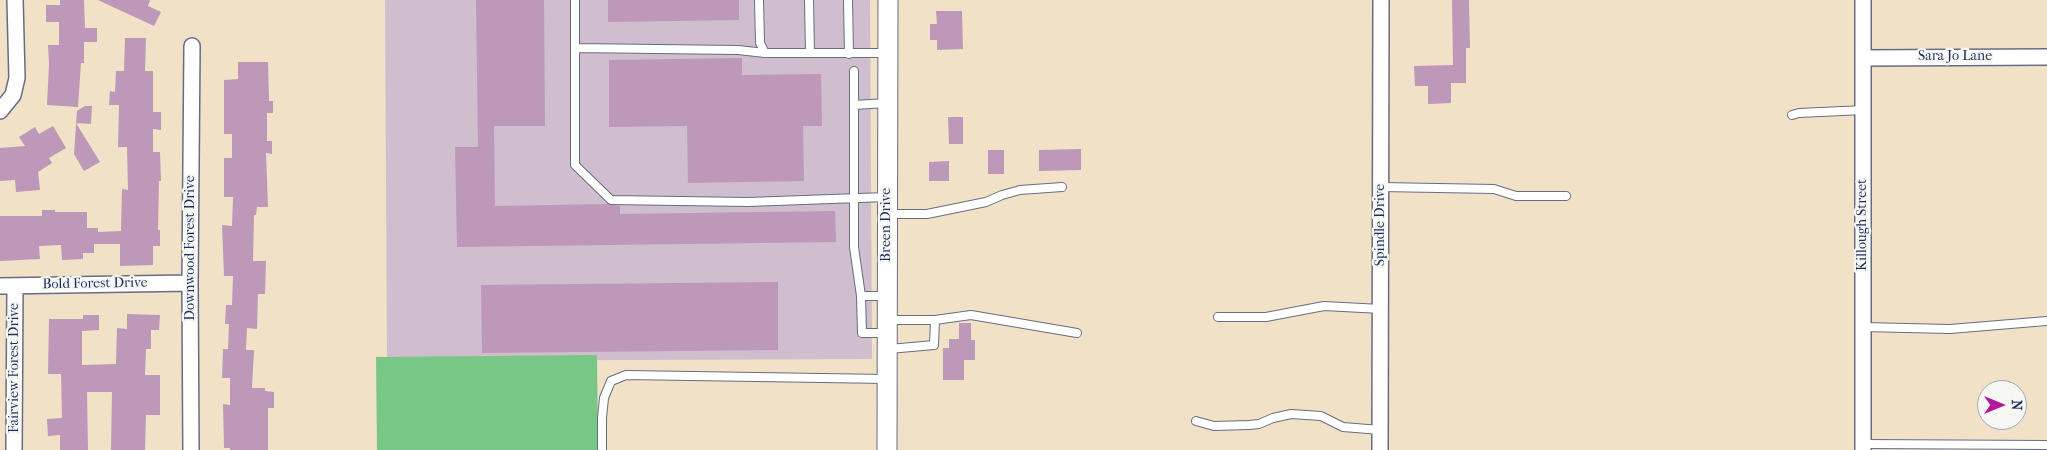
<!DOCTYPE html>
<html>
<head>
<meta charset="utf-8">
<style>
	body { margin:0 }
	#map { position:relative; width:2047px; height:450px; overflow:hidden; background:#f1e1c7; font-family:"IM FELL French Canon",serif }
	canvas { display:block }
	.north { position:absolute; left:1977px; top:380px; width:50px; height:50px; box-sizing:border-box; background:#f6f6f2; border:1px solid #9ea6b7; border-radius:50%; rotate:90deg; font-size:14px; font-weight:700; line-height:20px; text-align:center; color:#1b2f5e }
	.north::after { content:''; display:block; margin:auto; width:18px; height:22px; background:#b5179e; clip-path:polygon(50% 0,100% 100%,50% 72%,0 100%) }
</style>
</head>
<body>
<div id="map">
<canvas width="2047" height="450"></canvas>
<div class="north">N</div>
</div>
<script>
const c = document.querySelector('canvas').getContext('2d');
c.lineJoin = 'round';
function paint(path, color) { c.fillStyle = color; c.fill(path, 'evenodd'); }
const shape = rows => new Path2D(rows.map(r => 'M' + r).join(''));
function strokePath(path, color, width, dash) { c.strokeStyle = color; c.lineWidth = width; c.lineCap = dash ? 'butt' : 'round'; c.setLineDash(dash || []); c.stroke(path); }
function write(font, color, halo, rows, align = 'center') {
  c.font = font + ' "IM FELL French Canon",serif'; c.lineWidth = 4.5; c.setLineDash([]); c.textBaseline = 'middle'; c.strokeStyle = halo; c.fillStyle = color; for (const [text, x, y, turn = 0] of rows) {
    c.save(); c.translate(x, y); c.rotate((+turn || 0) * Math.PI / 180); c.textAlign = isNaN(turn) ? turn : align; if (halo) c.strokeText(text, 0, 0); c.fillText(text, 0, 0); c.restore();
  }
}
const industrial = shape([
	[385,0,870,0,872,359,387,361]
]);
const green = shape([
	[597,355,598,450,377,450,376,357]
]);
const building = shape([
	[60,0,84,0,85,28,97,28,97,42,84,42,84,63,81,63,78,107,47,105,49,64,48,45,59,45,59,22,46,22,46,5,60,5],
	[98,0,150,0,148,6,161,12,154,26],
	[476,0,544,0,545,126,494,126,495,206,607,204,620,206,620,214,835,211,836,242,457,247,455,147,478,147],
	[608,0,739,0,739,20,608,22],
	[1452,0,1469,0,1470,48,1466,48,1466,83,1451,83,1451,103,1428,104,1428,86,1415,86,1414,66,1453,65],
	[936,11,962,11,963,49,937,50,937,40,930,40,930,24,937,24],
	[125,38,146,38,145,71,153,71,153,112,161,112,161,130,153,129,153,152,160,152,161,181,159,181,158,230,160,230,160,246,153,246,153,265,120,266,120,244,94,244,94,253,83,253,83,259,62,260,61,245,39,246,40,259,0,261,0,216,42,216,42,210,55,210,55,212,87,212,87,228,98,228,98,232,121,231,122,189,128,190,127,147,118,147,119,105,109,105,110,91,115,92,116,71,124,71],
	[742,58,742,75,821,74,822,126,803,126,804,181,688,183,687,126,609,127,609,60],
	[238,62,268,62,269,101,273,101,273,113,267,113,267,141,272,141,272,154,266,153,268,207,257,207,256,215,254,215,253,261,266,261,265,294,258,294,257,329,247,328,246,350,254,350,252,388,265,388,265,391,274,392,274,408,268,408,268,450,230,450,230,448,224,448,223,404,230,405,230,378,222,378,223,349,228,349,229,324,225,324,226,305,232,305,233,276,224,276,222,225,232,226,233,197,224,197,224,158,232,158,232,134,224,134,224,80,238,79],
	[85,106,92,106,91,124,76,123,100,162,84,171,74,154,77,111],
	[948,117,963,117,963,144,949,144],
	[53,126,66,148,49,158,52,163,38,172,40,190,16,192,15,180,0,181,0,148,25,146,19,137,35,127,39,134],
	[1081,149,1081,170,1039,171,1039,150],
	[988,150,1004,150,1004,174,988,174],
	[949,161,949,181,929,181,929,162],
	[778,282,778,350,482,353,481,285],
	[127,314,160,315,159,330,151,330,151,349,146,349,145,375,160,375,160,415,146,415,145,450,111,450,112,392,87,392,88,450,60,450,60,435,48,436,47,419,62,418,61,374,48,374,49,319,83,319,83,315,99,315,99,330,82,331,82,365,116,364,117,328,127,329],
	[959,323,971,323,971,340,975,340,975,360,964,360,964,380,943,380,943,348,949,348,949,339,959,339]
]);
const service = shape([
	[575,0,575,165,611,200,748,202,887,197],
	[759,0,760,43,765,53,888,53],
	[809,0,810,53],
	[848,0,849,54],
	[575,48,738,50,765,53],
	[854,71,854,247,861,296,862,333,887,333],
	[854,105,887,103],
	[1792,115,1799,113,1864,110],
	[1381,187,1494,189,1516,196,1566,196],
	[887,214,927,214,986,202,1002,195,1020,190,1062,187],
	[861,296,886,296],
	[1218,317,1266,317,1324,306,1381,309],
	[887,320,935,320,934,345,889,349],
	[935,320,971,315,1077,333],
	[1863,327,1950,329,2047,321],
	[1196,421,1214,426,1249,425,1259,424,1273,418,1291,414,1321,416,1343,427,1380,430],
	[1863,444,2047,445],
	[602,450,602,418,604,398,611,381,626,375,887,379]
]);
const minor = shape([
	[1864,58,2047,57],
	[0,111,13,95,17,78,15,0],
	[0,286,190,283],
	[14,450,15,286],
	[191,450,190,283,192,46],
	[1380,450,1381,0],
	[1863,450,1863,0]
]);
const tertiary = shape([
	[887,450,888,0]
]);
const streetNames = [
	["Sara Jo Lane",1955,57],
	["Breen Drive",887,225,-90],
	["Spindle Drive",1381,225,-90],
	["Killough Street",1863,225,-90],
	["Downwood Forest Drive",191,248,-90],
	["Bold Forest Drive",95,284,-1],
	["Fairview Forest Drive",15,368,-90]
];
paint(industrial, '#d0bdce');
paint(green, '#78c787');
paint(building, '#bd98b9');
strokePath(service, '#666d83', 10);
strokePath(minor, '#666d83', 18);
strokePath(tertiary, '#666d83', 21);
strokePath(service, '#fff', 8);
strokePath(minor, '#fff', 15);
strokePath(tertiary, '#fff', 19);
write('14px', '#1b2f5e', '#f6f6f2', streetNames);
</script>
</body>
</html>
